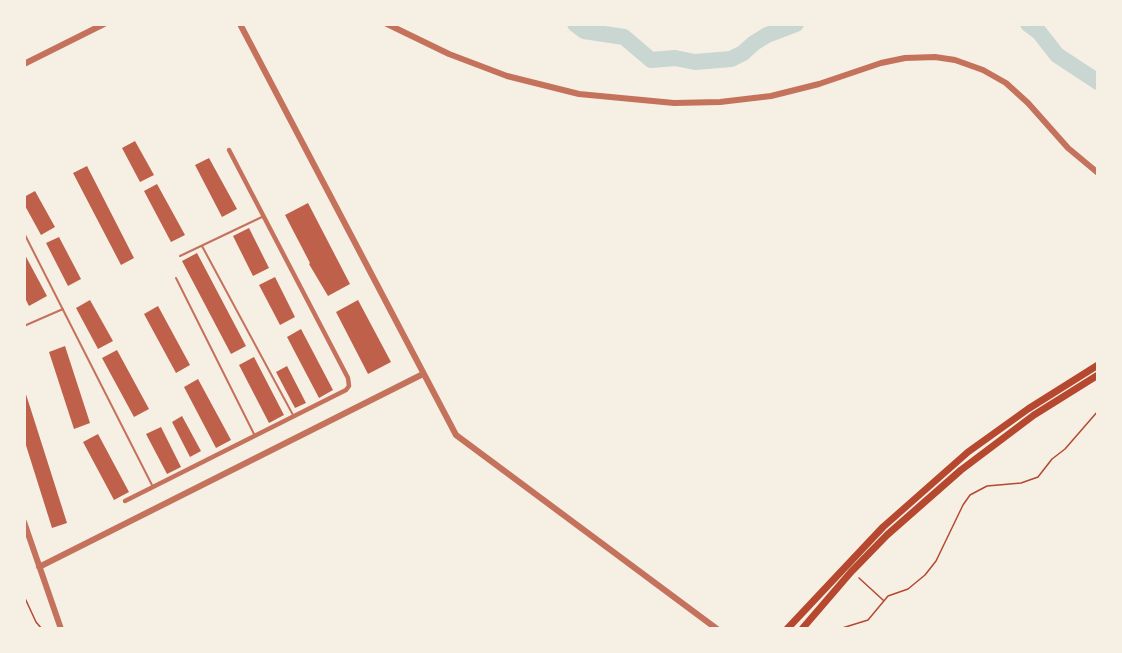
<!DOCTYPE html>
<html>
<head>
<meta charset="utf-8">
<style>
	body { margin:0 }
	#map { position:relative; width:1122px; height:653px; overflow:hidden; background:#f6efe4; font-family:"Sofia Sans Condensed",sans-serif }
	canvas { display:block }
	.frame { position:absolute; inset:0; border:26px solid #f6efe4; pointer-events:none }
</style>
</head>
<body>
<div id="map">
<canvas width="1122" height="653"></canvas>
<div class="frame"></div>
</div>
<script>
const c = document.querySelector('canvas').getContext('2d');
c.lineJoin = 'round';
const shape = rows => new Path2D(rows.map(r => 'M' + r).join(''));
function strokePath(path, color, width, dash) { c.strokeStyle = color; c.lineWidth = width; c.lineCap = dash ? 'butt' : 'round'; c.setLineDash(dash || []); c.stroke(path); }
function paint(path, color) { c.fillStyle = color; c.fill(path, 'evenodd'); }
const river = shape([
	[575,24,584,31,624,37,651,60,675,58,695,62,731,59,743,53,754,43,767,35,796,24],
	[1028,24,1039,32,1057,55,1098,82]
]);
const building = shape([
	[135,141,154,175,140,182,122,148],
	[209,158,237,209,222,217,195,165],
	[87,166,134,258,121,265,73,173],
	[157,184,185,235,171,242,144,191],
	[35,191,55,227,41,235,24,204,24,197],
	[308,203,350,284,328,296,309,264,310,263,285,215],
	[249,228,269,268,253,276,233,236],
	[59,237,81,279,68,286,46,243],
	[24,253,47,296,29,306,24,296],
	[197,253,246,346,231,354,182,261],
	[275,277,295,317,280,325,259,285],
	[90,300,113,341,98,349,76,308],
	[358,300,391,362,368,374,336,312],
	[158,306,190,365,176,373,144,314],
	[301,329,333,390,319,398,287,337],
	[65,346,90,423,74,429,49,352],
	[117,350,149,409,134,417,102,358],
	[254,357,284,415,269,423,239,365],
	[287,366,306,403,295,408,276,372],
	[198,379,231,440,216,448,184,387],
	[24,388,67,523,52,528,24,439],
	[182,416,201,451,190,457,172,422],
	[161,427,181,467,167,474,146,434],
	[98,434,129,492,114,500,83,442]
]);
const path = shape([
	[24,558,25,558],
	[859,578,883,600],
	[24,596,36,622,42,629],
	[839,629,868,620,888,596,908,589,925,575,936,561,963,505,970,495,987,486,1021,483,1038,477,1052,459,1065,449,1098,411]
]);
const service = shape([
	[24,233,153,487],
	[202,246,293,415],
	[180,256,264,216],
	[176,278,255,436],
	[24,326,63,309]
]);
const minor = shape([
	[125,501,346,390,349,386,348,378,229,150]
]);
const tertiary = shape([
	[240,24,456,435,717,629],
	[387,24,449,54,507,76,579,94,674,103,720,102,771,96,819,84,881,63,905,58,935,57,955,60,983,70,1006,83,1028,103,1068,148,1098,173],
	[24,64,104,24],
	[24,522,61,629],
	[39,567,423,374]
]);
const secondary = shape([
	[787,629,883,527,968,452,1028,409,1098,365],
	[802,629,851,572,887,535,961,470,1034,415,1098,375]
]);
strokePath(river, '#c9d6d2', 16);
paint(building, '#bf614a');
strokePath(path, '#b5482f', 1.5);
strokePath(service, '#c5725c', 2);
strokePath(minor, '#c5725c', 4.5);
strokePath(tertiary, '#c5725c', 6);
strokePath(secondary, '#b5482f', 7);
</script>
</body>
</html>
